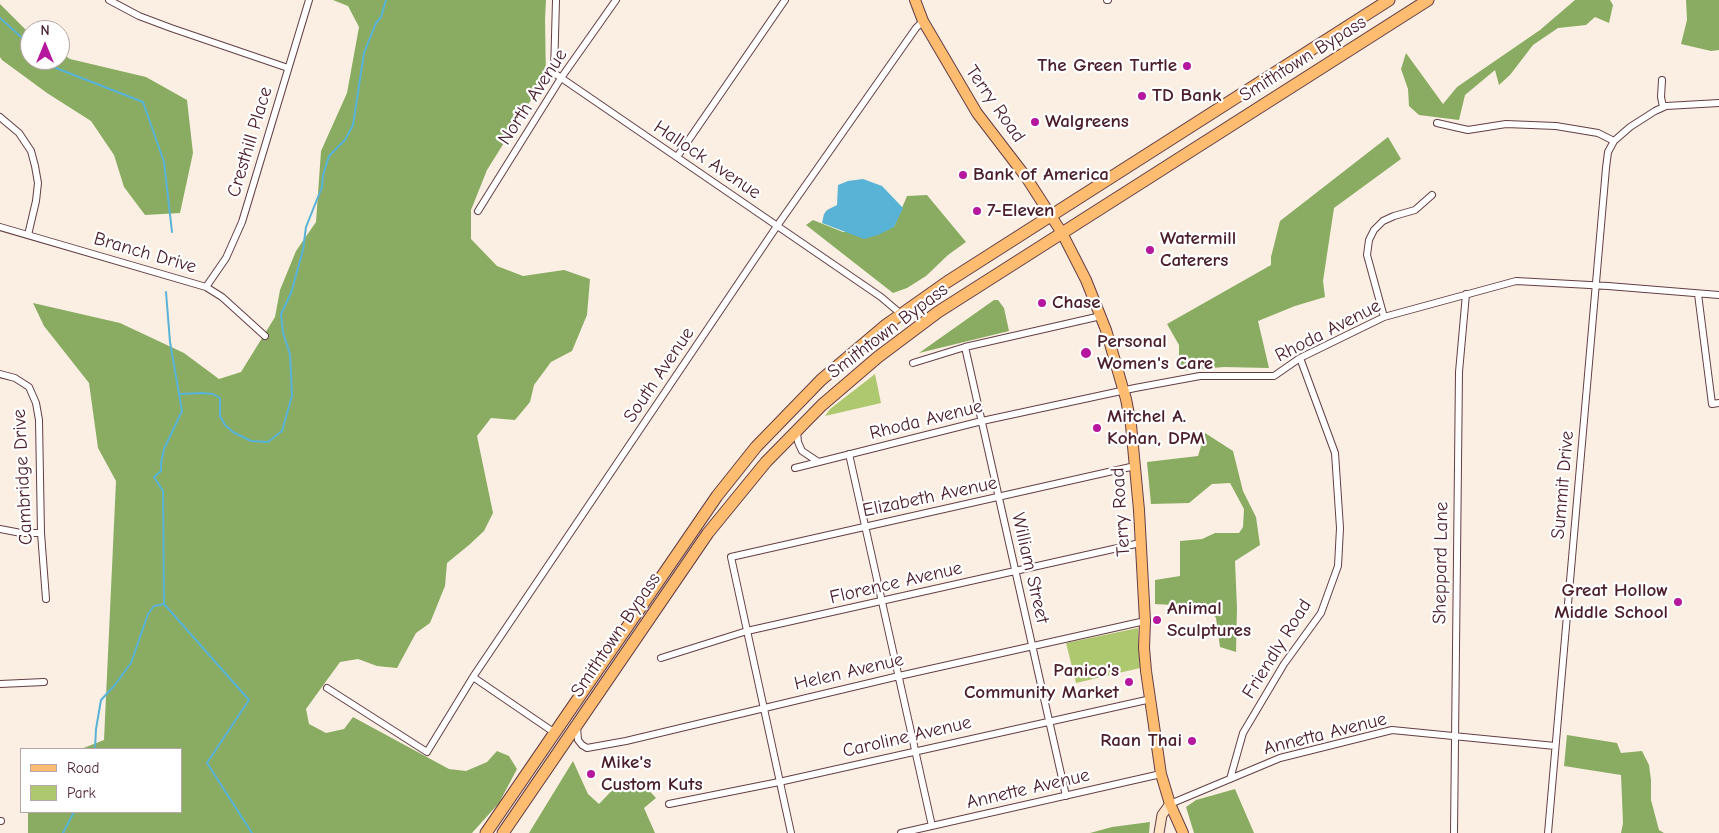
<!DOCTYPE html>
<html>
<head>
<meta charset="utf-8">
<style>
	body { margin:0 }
	#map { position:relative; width:1719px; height:833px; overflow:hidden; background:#faefe2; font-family:"Comic Neue",sans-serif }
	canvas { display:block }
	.legend { position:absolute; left:20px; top:748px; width:162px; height:65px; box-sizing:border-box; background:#fff; border:1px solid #b7a5aa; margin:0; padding:6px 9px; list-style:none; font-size:15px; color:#4a1f2b }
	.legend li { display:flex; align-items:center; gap:10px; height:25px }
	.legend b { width:25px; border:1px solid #b7a5aa }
	.north { position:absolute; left:20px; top:20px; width:50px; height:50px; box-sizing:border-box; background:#fff; border:1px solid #b7a5aa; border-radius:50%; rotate:0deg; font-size:14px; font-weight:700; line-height:20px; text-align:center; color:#4a1f2b }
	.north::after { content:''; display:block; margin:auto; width:18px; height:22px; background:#b5179e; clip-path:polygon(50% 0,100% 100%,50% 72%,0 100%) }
</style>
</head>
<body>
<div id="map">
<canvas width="1719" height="833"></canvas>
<ul class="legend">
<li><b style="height:6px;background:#febc70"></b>Road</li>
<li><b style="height:14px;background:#adc86f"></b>Park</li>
</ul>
<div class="north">N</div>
</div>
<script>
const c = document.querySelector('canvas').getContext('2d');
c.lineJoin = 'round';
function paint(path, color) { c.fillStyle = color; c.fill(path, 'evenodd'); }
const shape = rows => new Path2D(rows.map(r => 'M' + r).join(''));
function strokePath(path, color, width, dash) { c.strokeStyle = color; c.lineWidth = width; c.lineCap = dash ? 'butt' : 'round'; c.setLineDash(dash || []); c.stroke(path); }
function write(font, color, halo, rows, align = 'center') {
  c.font = font + ' "Comic Neue",sans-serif'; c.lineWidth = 4.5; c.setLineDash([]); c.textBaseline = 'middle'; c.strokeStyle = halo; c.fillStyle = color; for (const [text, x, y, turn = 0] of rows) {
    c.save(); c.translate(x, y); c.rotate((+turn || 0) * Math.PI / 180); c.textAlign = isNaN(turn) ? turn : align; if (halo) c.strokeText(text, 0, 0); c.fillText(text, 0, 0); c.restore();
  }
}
const green = shape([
	[875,374,881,403,825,416,830,409],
	[1138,628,1140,668,1076,683,1066,643]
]);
const forest = shape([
	[333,0,546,0,545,19,546,79,529,103,487,170,471,210,471,239,497,266,523,276,564,270,590,279,587,315,572,351,551,362,534,385,530,402,515,420,491,418,477,436,493,513,484,531,469,545,447,563,445,586,430,623,416,633,397,668,377,666,358,659,340,662,306,709,309,724,326,733,344,729,353,717,449,769,466,771,487,762,497,751,509,756,517,769,499,803,472,833,28,833,28,812,181,812,181,749,81,749,104,740,116,481,98,448,89,383,44,326,33,303,120,323,184,353,219,379,241,372,275,317,280,290,296,251,316,222,321,151,347,93,359,27,348,6],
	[1575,0,1610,0,1613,5,1609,23,1595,17,1586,25,1558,28,1533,45,1510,75,1499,85,1495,70,1465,95,1459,120,1419,115,1409,106,1408,89,1401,69,1406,53,1443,104,1457,87,1540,30],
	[1686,0,1719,0,1719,50,1711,51,1681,44,1687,20],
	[0,4,30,34,30,60,60,60,60,52,70,59,146,77,187,100,193,153,180,213,145,215,124,187,114,155,91,121,47,93,2,60,0,57],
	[1388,137,1401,159,1334,208,1323,281,1325,297,1295,306,1258,321,1269,368,1224,367,1179,371,1179,345,1167,324,1271,265,1271,257,1280,221],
	[927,195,966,242,948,255,926,276,907,288,893,293,806,225,813,220,843,232,894,227,907,196],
	[994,300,998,300,1004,308,1009,331,919,353],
	[1205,433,1233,451,1243,491,1256,517,1260,545,1235,561,1237,608,1236,652,1220,647,1216,618,1206,607,1155,604,1155,580,1180,576,1180,541,1202,539,1215,533,1239,533,1243,527,1244,509,1230,483,1212,484,1189,503,1151,504,1147,462,1198,456],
	[1567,735,1617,743,1621,753,1642,751,1649,765,1651,780,1651,800,1659,830,1664,833,1621,833,1623,823,1621,775,1564,766],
	[573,761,588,794,599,804,622,780,642,783,656,798,644,808,655,833,529,833],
	[1235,789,1254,833,1194,833,1186,807,1196,800],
	[1150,822,1149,833,1090,833,1112,827]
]);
const water = shape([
	[863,179,882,186,903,208,894,227,878,235,864,239,822,223,824,214,827,210,837,205,838,185,848,181]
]);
const stream = shape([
	[0,18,30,45],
	[47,60,56,68,143,102,164,162,172,232],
	[166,292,170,342,182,411,164,449,161,463,161,471,154,477,163,491,164,604,249,700,207,763,252,833],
	[179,394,202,393,213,394,220,398,220,416,225,425,233,432,251,441,268,442,282,431,292,396,290,354,283,333,281,314,291,293,303,250,306,227,322,187,323,175,329,156,345,140,353,125,364,53,376,23,381,17,386,0],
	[95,749,96,729,101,700,114,686,131,663,148,614,154,606,164,604],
	[63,833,74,812]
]);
const street = shape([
	[109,0,139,16,171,28,288,68],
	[556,0,554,73,881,297,901,314],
	[1107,0,1108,0],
	[1662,80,1661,97,1663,107],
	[0,117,19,133,31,151,35,166,38,183,36,201,28,235],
	[1437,123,1468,130,1506,124,1556,126,1598,133,1614,141,1630,127,1655,111,1666,106,1719,103],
	[677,157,785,0],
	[478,211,561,78,616,0],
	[0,227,206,287,222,297,265,336],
	[206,287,226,258,242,222,309,0],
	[1698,294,1712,404,1719,403],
	[1384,317,1367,255,1369,240,1374,230,1383,221,1394,216,1415,210,1432,195],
	[965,347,1066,796],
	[913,363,965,347,1101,316],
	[0,374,15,378,29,387,36,403,39,420,41,533,46,599],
	[797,432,798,442,802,451,817,461],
	[849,454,932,826],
	[795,468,982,421,1135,388,1200,376,1274,376,1300,358,1384,317,1516,281,1608,286,1719,295],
	[0,529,21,533,41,533],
	[661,658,747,631,1140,543],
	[473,677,555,733],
	[0,684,44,682],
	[327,688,427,752,473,677,777,226,916,28,923,21],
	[577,727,578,740,582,745,587,748,626,741,899,676,1145,621],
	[1230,779,1243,733,1284,664,1321,613,1338,566,1340,528,1335,453,1300,358],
	[669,804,779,782,1151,699],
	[1170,804,1280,758,1392,730,1555,746],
	[0,821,1,821],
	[791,833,731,557,1135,466],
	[901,833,1161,774],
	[1454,833,1459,372,1466,294],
	[1548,833,1606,168,1608,152,1614,141]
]);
const secondary = shape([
	[1159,833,1162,815,1170,804]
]);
const primary = shape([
	[915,0,923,21,977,113,1026,177,1062,233,1086,280,1106,330,1126,399,1131,425,1139,510,1145,621,1144,648,1146,671,1161,774,1170,804,1183,833]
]);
const highway = shape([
	[486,833,717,496,756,447,821,380,886,325,947,282,1389,0],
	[503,833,708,533,766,462,822,405,878,357,938,312,1428,0]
]);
const markers = [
	[1187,66,5,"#b5179e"],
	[1142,96,5,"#b5179e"],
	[1035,122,5,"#b5179e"],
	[963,175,5,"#b5179e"],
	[977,211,5,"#b5179e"],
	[1150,250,5,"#b5179e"],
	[1042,303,5,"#b5179e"],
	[1086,353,6,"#b5179e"],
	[1097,428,5,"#b5179e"],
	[1678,602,5,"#b5179e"],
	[1157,620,5,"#b5179e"],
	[1129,682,5,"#b5179e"],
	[1192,741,5,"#b5179e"],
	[591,774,5,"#b5179e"]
];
const streetNames = [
	["Smithtown Bypass",1303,59,-32],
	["North Avenue",533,97,-57],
	["Terry Road",995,104,55],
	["Cresthill Place",250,142,-73],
	["Hallock Avenue",707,160,34],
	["Branch Drive",145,253,16],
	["Smithtown Bypass",888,331,-37],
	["Rhoda Avenue",1328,331,-27],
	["South Avenue",659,375,-56],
	["Rhoda Avenue",926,420,-14],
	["Cambridge Drive",23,477,-93],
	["Summit Drive",1563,485,-85],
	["Elizabeth Avenue",930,497,-12],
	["Terry Road",1121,512,-94],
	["Sheppard Lane",1441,563,-89],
	["William Street",1030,568,77],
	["Florence Avenue",896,583,-13],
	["Smithtown Bypass",616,635,-56],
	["Friendly Road",1277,649,-58],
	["Helen Avenue",849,672,-13],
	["Annetta Avenue",1325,734,-14],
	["Caroline Avenue",907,737,-13],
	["Annette Avenue",1028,789,-13]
];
const poiNames = [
	["The Green Turtle",1177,66,"right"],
	["TD Bank",1152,96],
	["Walgreens",1045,122],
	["Bank of America",973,175],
	["7-Eleven",987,211],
	["Watermill",1160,239],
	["Caterers",1160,261],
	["Chase",1052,303],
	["Personal",1097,342],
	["Women's Care",1097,364],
	["Mitchel A.",1107,417],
	["Kohan, DPM",1107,439],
	["Great Hollow",1668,591,"right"],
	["Middle School",1668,613,"right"],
	["Animal",1167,609],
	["Sculptures",1167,631],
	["Panico's",1119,671,"right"],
	["Community Market",1119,693,"right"],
	["Raan Thai",1182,741,"right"],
	["Mike's",601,763],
	["Custom Kuts",601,785]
];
paint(green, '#adc86f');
paint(forest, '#8aac62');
paint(water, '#58b3d6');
strokePath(stream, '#58b3d6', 2);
strokePath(street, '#643e46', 8);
strokePath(secondary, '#643e46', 11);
strokePath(primary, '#643e46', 12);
strokePath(highway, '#643e46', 13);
strokePath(street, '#fff', 6);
strokePath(secondary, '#ffe4c6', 9);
strokePath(primary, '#febc70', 10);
strokePath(highway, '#febc70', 11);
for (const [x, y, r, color] of markers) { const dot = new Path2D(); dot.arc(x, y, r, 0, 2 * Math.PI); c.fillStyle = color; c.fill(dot); strokePath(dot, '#fff', 2); }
write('19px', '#4a1f2b', '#fff', streetNames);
write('bold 19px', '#4a1f2b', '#fff', poiNames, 'left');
</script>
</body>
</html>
